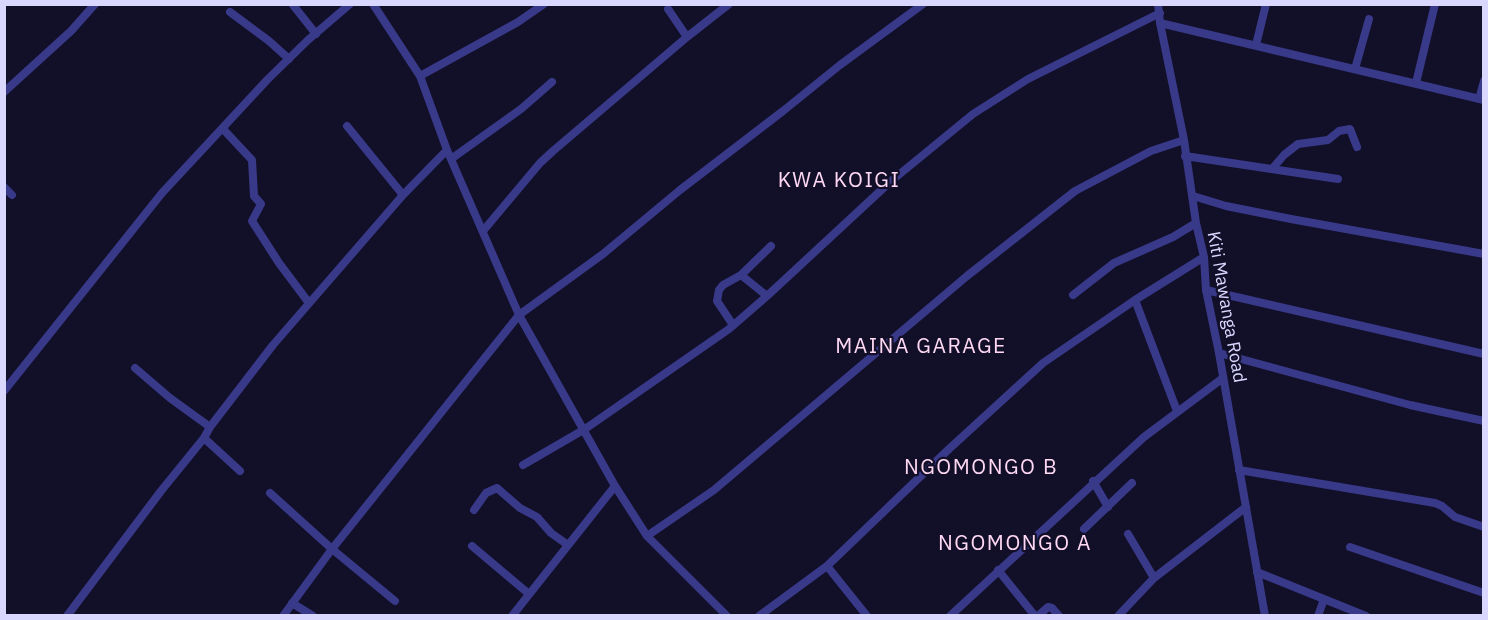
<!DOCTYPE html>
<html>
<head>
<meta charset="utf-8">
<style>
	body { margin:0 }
	#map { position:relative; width:1488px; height:620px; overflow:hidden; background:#120f29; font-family:"IBM Plex Sans",sans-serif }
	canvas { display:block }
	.frame { position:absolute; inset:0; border:6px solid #dad7ff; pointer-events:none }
</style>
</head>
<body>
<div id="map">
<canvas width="1488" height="620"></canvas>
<div class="frame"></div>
</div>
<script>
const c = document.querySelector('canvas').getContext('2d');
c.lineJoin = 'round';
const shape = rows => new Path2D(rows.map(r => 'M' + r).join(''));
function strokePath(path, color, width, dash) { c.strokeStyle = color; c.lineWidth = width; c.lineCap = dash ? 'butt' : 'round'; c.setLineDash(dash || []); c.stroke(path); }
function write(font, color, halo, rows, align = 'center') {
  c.font = font + ' "IBM Plex Sans",sans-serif'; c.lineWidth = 4.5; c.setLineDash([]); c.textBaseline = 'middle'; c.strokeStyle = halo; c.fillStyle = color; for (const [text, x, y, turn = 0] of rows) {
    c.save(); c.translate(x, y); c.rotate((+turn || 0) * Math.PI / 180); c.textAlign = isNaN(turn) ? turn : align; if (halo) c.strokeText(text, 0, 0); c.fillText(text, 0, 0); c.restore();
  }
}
const minor = shape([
	[373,4,420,76,447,150,519,315,615,486,647,536,727,616],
	[1158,4,1160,23,1184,140,1196,223,1204,257,1206,290,1219,353,1265,616],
	[293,5,316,34],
	[230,12,269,41,289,59],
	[1160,23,1484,100],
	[687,37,729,4],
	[1256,45,1266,4],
	[1355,69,1369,19],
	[420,76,518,22,544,4],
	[1416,83,1435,4],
	[4,92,71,31,95,4],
	[1479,99,1484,81],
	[347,126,403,195],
	[223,129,252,160,254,196,261,204,252,221,279,263,309,303],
	[1185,156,1338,179],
	[451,159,521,109,552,82],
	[1272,169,1284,155,1298,144,1328,140,1339,131,1350,129,1357,147],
	[4,187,12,195],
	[1193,196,1226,206,1291,219,1484,254],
	[483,231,540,163,553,151,687,37,668,9],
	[741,275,767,296],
	[1206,290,1484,354],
	[1073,295,1114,263,1173,237,1196,223],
	[1135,300,1177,411],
	[733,325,717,301,719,290,723,285,741,275,771,246],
	[1219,353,1410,405,1484,421],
	[135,368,170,398,210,427],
	[4,391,162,193,268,79,308,40,350,4],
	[204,438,240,471],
	[523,465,585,429,729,329,767,296,890,182,973,114,1028,79,1160,13],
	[1239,470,1435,503,1442,506,1455,517,1484,527],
	[1093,481,1108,507],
	[270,493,332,549,395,601],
	[474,510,486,493,497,488,520,508,537,517,551,533,568,545],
	[1084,529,1132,483],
	[1128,534,1154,578],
	[647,536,714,490,967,276,1075,191,1151,151,1184,140],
	[472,546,529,594],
	[1350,547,1484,593],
	[998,570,1035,616],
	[1257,572,1366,616],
	[292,603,313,616],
	[67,616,161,491,204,438,210,427,273,345,403,195,447,150],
	[283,616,332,549,519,315,603,254,680,190,783,111,840,65,923,4],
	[512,616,615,486],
	[759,616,827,566],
	[867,616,827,566,949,449,1043,363,1135,300,1204,257],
	[950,616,1144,437,1223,378],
	[1038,616,1048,607,1052,608,1059,616],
	[1118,616,1154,578,1246,507],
	[1318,616,1324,599]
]);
const streetNames = [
	["Kiti Mawanga Road",1226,307,80]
];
const quarterNames = [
	["KWA KOIGI",839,181],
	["MAINA GARAGE",921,347],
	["NGOMONGO B",981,468],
	["NGOMONGO A",1015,544]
];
strokePath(minor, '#393989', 8);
write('18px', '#dad7ff', '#120f29', streetNames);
c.letterSpacing = '1.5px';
write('21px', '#ffd9f3', '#120f29', quarterNames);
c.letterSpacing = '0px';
</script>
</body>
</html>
